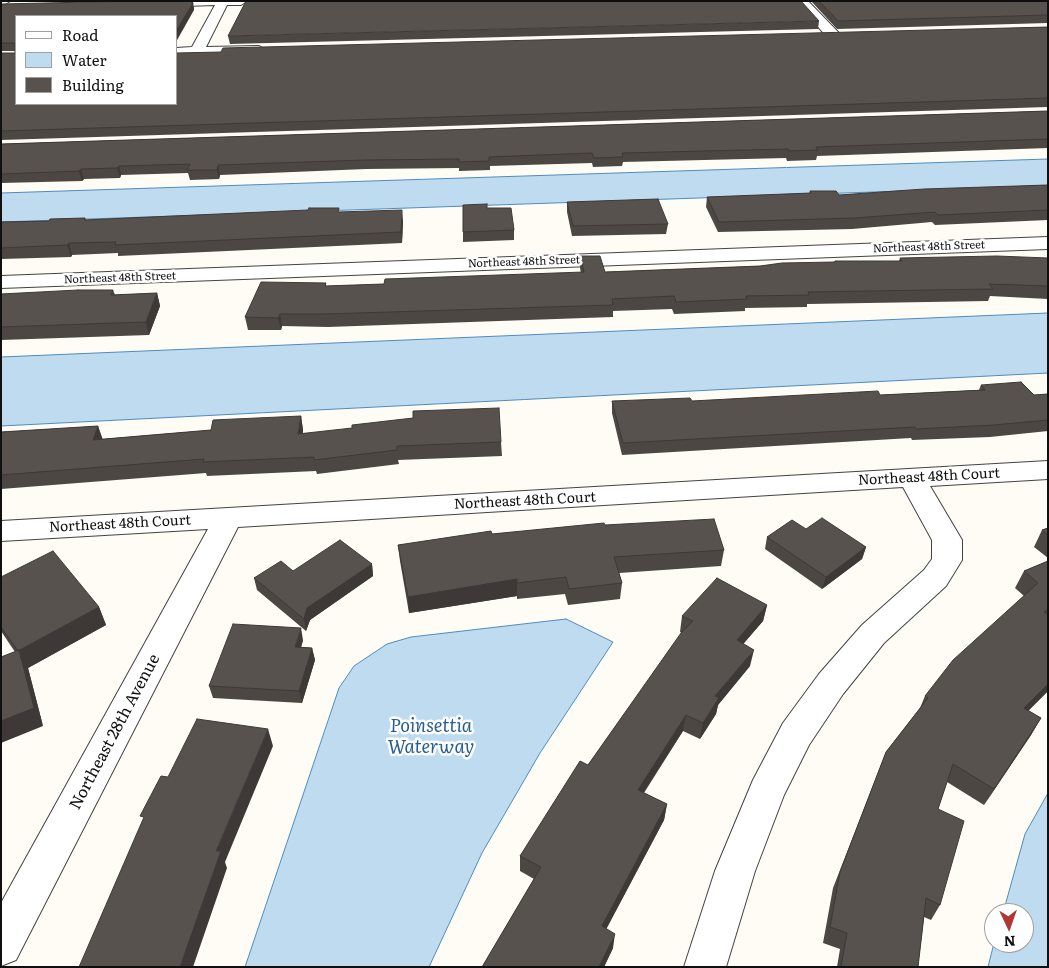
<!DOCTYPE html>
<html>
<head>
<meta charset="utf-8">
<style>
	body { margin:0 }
	#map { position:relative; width:1049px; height:968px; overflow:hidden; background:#fefcf5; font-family:Literata,serif }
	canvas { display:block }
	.frame { position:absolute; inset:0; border:2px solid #101010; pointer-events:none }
	.legend { position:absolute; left:15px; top:15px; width:162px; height:90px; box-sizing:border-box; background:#fff; border:1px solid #9f9f9f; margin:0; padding:6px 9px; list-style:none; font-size:15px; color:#101010 }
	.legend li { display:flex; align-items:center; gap:10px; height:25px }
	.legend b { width:25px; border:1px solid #9f9f9f }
	.north { position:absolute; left:984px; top:903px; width:50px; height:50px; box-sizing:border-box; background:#fff; border:1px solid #9f9f9f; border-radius:50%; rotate:177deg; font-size:14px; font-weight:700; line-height:20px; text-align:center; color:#101010 }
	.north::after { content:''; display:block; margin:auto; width:18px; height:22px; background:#b13737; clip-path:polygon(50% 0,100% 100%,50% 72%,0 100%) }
</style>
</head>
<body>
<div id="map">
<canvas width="1049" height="968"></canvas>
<div class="frame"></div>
<ul class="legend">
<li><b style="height:6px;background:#fff"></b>Road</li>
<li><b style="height:14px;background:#bfdbf0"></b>Water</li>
<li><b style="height:14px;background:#58524e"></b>Building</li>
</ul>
<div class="north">N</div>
</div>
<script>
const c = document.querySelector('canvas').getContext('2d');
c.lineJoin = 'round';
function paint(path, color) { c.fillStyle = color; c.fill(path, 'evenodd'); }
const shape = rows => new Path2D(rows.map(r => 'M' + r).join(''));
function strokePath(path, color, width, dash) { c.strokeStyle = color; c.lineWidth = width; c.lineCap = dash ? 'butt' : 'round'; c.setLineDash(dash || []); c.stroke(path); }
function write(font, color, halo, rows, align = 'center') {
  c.font = font + ' Literata,serif'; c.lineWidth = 5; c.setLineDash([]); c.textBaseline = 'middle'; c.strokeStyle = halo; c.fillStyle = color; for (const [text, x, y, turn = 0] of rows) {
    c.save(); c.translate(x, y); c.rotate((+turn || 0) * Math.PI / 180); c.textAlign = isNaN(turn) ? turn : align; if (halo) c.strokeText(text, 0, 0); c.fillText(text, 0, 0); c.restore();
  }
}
const water = shape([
	[1048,159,1048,186,1,222,1,193,1048,159],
	[1048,313,1048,373,1,426,1,357,1048,313],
	[566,619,613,642,540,753,482,853,429,967,245,967,339,688,354,666,387,644,411,637,566,619],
	[1048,793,1048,967,988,967,994,943,1024,943,1024,913,1003,913,1025,834,1048,793]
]);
const minor = shape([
	[1,1,10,1,1,7,1,1],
	[150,1,247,1,241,5,227,5,206,47,259,46,266,50,259,54,176,56,176,48,192,47,215,5,155,7,151,6,150,1],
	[795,1,808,1,838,32,840,35,838,38,828,38,795,1],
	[1048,237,1048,249,1,288,1,276,1048,237],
	[1048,461,1048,479,930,486,962,540,962,560,946,586,884,643,843,694,809,745,784,795,755,871,726,967,684,967,715,871,753,780,783,723,819,674,862,625,924,570,932,559,932,540,903,487,238,527,16,960,1,966,1,903,208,529,1,541,1,521,1048,461]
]);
const wall = shape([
	[811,1,1048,1,1048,23,837,29],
	[1,4,194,7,194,10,16,104,221,52,1048,27,1048,107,1,140,1,53,15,53,15,51,1,51],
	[819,21,818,29,230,44,228,36],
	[1048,111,1048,148,817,156,816,160,787,161,786,158,623,162,622,166,593,167,592,163,490,166,490,170,459,171,459,168,366,169,220,175,219,179,190,180,188,173,121,175,120,178,84,179,82,181,1,183,1,144],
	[1048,185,1048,220,935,225,932,222,852,229,718,232,706,207,707,197,809,194,810,191,839,195],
	[567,202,668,224,666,234,572,236,567,212],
	[463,205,487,208,514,230,514,240,463,242],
	[340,212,403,221,402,243,118,256,118,253,72,255,71,257,1,259,1,222,49,221,85,218,86,220],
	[580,256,605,272,760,266,834,262,835,261,899,261,900,258,1048,258,1048,299,990,296,988,301,807,304,807,307,745,308,745,311,674,314,672,309,613,311,613,317,328,327,282,326,281,330,248,330,245,317,326,283,326,286,384,284,581,273,580,268],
	[113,290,115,295,157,293,160,306,149,335,1,340,1,294],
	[981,385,1034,395,1048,394,1048,431,990,437,912,440,911,438,622,455,612,413,612,401,692,401,880,395,979,390],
	[301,416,303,430,303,433,501,442,502,456,398,460,399,464,317,474,316,471,207,476,206,473,1,489,1,432,98,426,102,439,211,430],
	[605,525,724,550,721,566,619,573,622,583,620,599,568,605,565,594,517,599,517,596,409,613,400,561,398,545,492,534],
	[1048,528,1048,558,1034,547,1042,530],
	[806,529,866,547,862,559,822,589,765,549,767,537],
	[1048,561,1048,691,1028,711,1041,718,1031,735,984,805,947,782,938,809,940,905,931,920,924,917,918,967,837,967,840,949,823,943,833,888,886,752,920,708,925,696,1024,596,1015,588,1024,571],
	[372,564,373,576,310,620,306,631,257,590,254,578,293,571],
	[1,577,99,607,106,625,28,668,43,726,15,652,1,631],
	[767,605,763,621,743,644,750,666,718,705,716,714,700,739,683,731,644,793,667,804,664,820,606,929,613,948,604,967,482,967,534,879,520,871,520,856,588,765,682,633,680,632,682,616],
	[303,640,301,647,312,648,315,660,302,703,213,698,209,686]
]);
const shadedWall = shape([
	[192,1,193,1,194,10,176,42,176,31],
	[218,165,220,175,219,179,217,170],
	[119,166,121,175,120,178,117,168],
	[81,169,84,179,82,181,79,171],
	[402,210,403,221,402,243,401,232],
	[69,243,72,255,71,257,67,245],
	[157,293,160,306,149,335,146,322],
	[280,314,282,326,281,330,278,318],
	[301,416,303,430,301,447,298,434],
	[98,426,103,440,93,440],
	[866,547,862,559,822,589,826,577],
	[372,564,373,576,310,620,306,631,304,619,307,608],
	[517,579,517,596,409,613,408,597],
	[767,605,763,621,733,656,737,640],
	[99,607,106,625,28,668,43,726,1,743,1,721,18,651],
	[301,628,303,640,298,659,295,647],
	[312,648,315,660,302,703,299,691],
	[754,650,750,666,718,705,716,714,700,739,703,723,715,696],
	[1048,684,1048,691,1014,725,1024,708],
	[686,715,683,731,635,805,638,790],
	[1041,718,1031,735,984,805,994,789],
	[268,729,273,746,225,862,227,868,193,967,180,967,216,851],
	[667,804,664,820,600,941,602,926],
	[615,934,613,948,604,967,599,967]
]);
const building = shape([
	[133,1,192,1,191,3,193,3,176,31,176,16,16,16,16,104,176,104,176,53,221,52,223,48,1048,27,1048,98,1,131,1,53,15,53,15,43,1,43,1,4,133,1],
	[246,1,801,1,819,21,228,36,246,1],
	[819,1,1048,1,1048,15,838,21,819,1],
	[1048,111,1048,139,816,147,818,150,789,151,788,149,622,153,623,157,594,158,592,153,489,157,489,161,459,162,459,159,365,160,218,165,217,170,187,170,190,164,119,166,117,168,81,169,79,171,1,174,1,144,1048,111],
	[1048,185,1048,210,938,215,935,212,854,218,719,222,707,197,811,193,810,191,836,191,839,195,924,189,1048,185],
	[658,199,668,224,573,226,567,202,658,199],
	[487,204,487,208,511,208,514,230,463,232,463,205,487,204],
	[309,208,339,208,338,212,402,210,401,232,115,245,116,242,69,243,67,245,1,248,1,222,49,221,50,219,85,218,84,220,308,210,309,208],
	[580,256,600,256,605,272,760,266,782,263,835,262,835,261,902,261,900,258,997,256,1048,258,1048,286,989,284,993,289,808,292,809,295,746,296,747,299,676,302,674,296,612,299,613,305,326,314,280,314,278,318,245,317,261,282,326,283,325,286,384,284,385,279,584,272,580,256],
	[78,290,113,290,111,295,157,293,146,322,1,327,1,294,78,290],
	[1021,382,1034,395,1048,394,1048,420,994,425,916,429,915,427,623,443,612,401,690,398,692,401,878,391,880,395,985,390,981,385,1021,382],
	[499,408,501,442,397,446,397,450,314,460,314,457,203,462,204,459,1,475,1,432,98,426,93,440,211,430,213,420,301,416,298,434,352,428,352,425,413,418,413,411,499,408],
	[822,518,866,547,826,577,767,537,792,520,806,529,822,518],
	[714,519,724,550,614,557,622,583,569,589,566,577,517,583,517,579,408,597,398,545,491,531,492,534,604,523,605,525,714,519],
	[1048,528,1048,535,1042,530,1048,528],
	[340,540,372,564,307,608,304,619,254,578,281,561,293,571,340,540],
	[53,551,99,607,18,651,1,627,1,577,53,551],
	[1048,561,1048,610,1044,612,1048,614,1048,684,1024,708,1041,718,994,789,953,764,938,809,964,821,940,905,926,898,918,967,841,967,847,933,830,927,840,872,886,752,928,698,925,696,953,660,1038,583,1024,571,1048,561],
	[717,578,767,605,737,640,754,650,715,696,719,698,703,723,686,715,638,790,667,804,602,926,615,934,599,967,482,967,541,867,520,856,580,761,588,765,681,633,693,621,682,616,717,578],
	[233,624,301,628,295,647,312,648,299,691,209,686,233,624],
	[19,650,34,708,1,721,1,657,19,650],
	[197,719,268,729,216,851,221,851,180,967,79,967,144,817,140,816,161,776,168,777,197,719]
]);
const farStreetnames = [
	["Northeast 48th Street",929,247,-2],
	["Northeast 48th Street",524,262,-2],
	["Northeast 48th Street",120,278,-2]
];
const streetNames = [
	["Northeast 48th Court",929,477,-3],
	["Northeast 48th Court",525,501,-3],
	["Northeast 48th Court",120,524,-3]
];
const nearStreetnames = [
	["Northeast 28th Avenue",115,732,-62]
];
const nearWaternames = [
	["Poinsettia",431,727],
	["Waterway",431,748]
];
paint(water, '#bfdbf0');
strokePath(water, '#4e8cbe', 1);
strokePath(minor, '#434343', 2);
paint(minor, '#fff');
paint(wall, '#4c4743');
paint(shadedWall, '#3e3937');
paint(building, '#58524e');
strokePath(building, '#3e3937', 1);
write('11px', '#101010', '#fff', farStreetnames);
write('14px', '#101010', '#fff', streetNames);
write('16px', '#101010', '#fff', nearStreetnames);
write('italic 18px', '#275f95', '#fff', nearWaternames);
</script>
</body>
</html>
